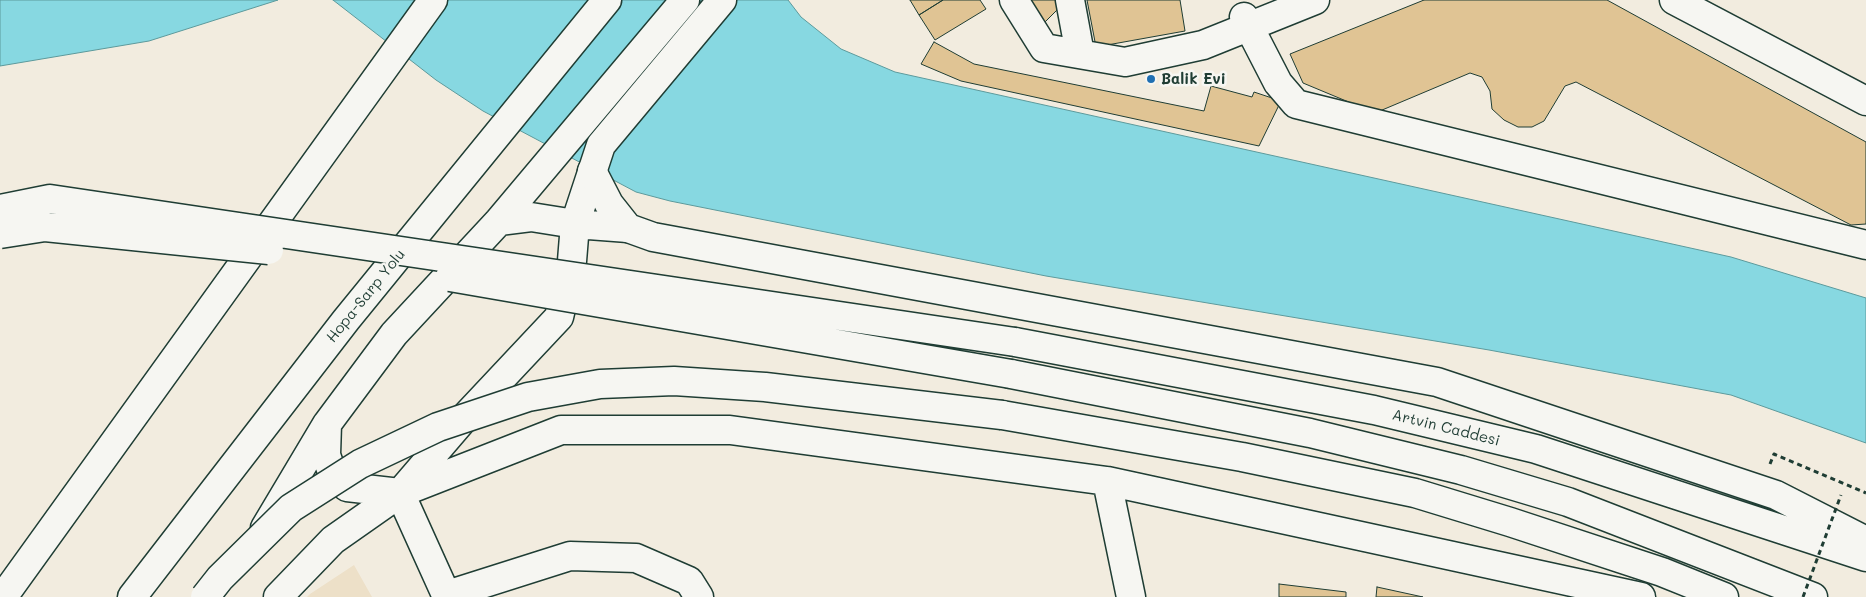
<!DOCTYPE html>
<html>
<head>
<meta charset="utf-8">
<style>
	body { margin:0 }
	canvas { display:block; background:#f2ecdf }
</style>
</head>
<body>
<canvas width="1866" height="597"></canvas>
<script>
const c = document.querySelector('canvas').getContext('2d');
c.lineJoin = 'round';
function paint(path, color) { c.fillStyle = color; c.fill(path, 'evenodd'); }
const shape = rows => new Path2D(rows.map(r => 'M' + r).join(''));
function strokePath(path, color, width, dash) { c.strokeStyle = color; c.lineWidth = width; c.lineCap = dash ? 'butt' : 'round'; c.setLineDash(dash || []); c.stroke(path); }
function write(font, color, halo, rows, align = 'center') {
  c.font = font + ' Mali,sans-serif'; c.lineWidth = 5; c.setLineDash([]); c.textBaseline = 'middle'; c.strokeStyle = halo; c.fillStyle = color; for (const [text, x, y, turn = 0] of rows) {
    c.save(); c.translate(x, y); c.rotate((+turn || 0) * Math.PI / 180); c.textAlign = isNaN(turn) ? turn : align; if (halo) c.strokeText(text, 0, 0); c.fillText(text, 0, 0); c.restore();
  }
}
const built = shape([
	[354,565,372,597,307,597,310,594]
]);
const water = shape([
	[0,0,278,0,149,41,0,66,0,0],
	[333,0,788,0,801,17,841,49,895,72,1731,257,1866,298,1866,443,1731,395,1489,350,1046,276,670,201,636,192,483,111,436,80,333,0]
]);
const building = shape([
	[910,0,943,0,919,15,910,0],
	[943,0,980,0,986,9,935,40,919,15,943,0],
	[1026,0,1059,0,1062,5,1044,23,1026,0],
	[1087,0,1180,0,1185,31,1096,47,1087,0],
	[1424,0,1607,0,1866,142,1866,224,1851,225,1576,82,1565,86,1544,121,1532,127,1518,127,1504,120,1492,109,1490,91,1482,77,1470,73,1375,113,1303,83,1290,54,1424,0],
	[934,42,974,64,1204,111,1211,86,1252,97,1254,92,1281,101,1259,146,961,81,921,64,934,42],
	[1279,584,1346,592,1346,597,1279,597,1279,584],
	[1377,587,1423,597,1376,597,1377,587]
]);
const path = shape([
	[1770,464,1774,454,1866,493]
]);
const minor = shape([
	[1014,0,1044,48,1125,62,1203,45,1315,0],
	[1070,0,1080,54],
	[1674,0,1866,101],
	[1244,17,1278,83,1296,104,1866,245],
	[499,221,531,217,575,224,628,228],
	[327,424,326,455,333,475,347,487,400,493,561,430,730,430,1107,481,1641,597],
	[1107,481,1131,597],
	[400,493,447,597],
	[265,528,327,424,394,334,499,221,685,0],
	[447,595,570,556,636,558,689,581,699,597],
	[278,597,333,540,400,493,466,416,559,317,572,261,575,224,601,145,722,0]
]);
const highway = shape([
	[592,171,609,204,628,228,653,237,1437,382,1776,495,1866,541],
	[1015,342,1374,410,1536,449,1866,557],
	[1011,374,1310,433,1461,470,1568,502,1813,597],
	[1002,415,1242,457,1415,493,1510,522,1662,572,1724,597],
	[3,597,433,0],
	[132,597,346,320,607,0]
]);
const pathBridge = shape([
	[1803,597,1841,495]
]);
const highwayBridge = shape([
	[0,209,50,199,1015,342],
	[0,234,45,227,269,250],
	[450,277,1011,374],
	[205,597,220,578,291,508,360,464,438,427,528,397,600,384,674,381,765,387,1002,415]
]);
const markers = [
	[1151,79,5,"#1f6fb2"]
];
const poiNames = [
	["Balik Evi",1161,79]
];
const streetNames = [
	["Hopa-Sarp Yolu",366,296,-51],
	["Artvin Caddesi",1446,428,14]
];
paint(built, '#ede0c8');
paint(water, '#87d8e1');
strokePath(water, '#5d9a9c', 1);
paint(building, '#e0c494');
strokePath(building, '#1f3d34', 1);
strokePath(minor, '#1f3d34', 31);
strokePath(highway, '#1f3d34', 31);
strokePath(path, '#1f3d34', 3, [5, 4]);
strokePath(minor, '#f6f6f2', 28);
strokePath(highway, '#f6f6f2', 28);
strokePath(highwayBridge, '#1f3d34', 31, []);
strokePath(pathBridge, '#1f3d34', 3, [5, 4]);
strokePath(highwayBridge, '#f6f6f2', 28);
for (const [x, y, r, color] of markers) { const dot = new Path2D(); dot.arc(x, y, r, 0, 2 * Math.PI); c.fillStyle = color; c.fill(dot); strokePath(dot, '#f6f6f2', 2); }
write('bold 15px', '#1f3d34', '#f6f6f2', poiNames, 'left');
write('15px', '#1f3d34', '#f6f6f2', streetNames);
</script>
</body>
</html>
